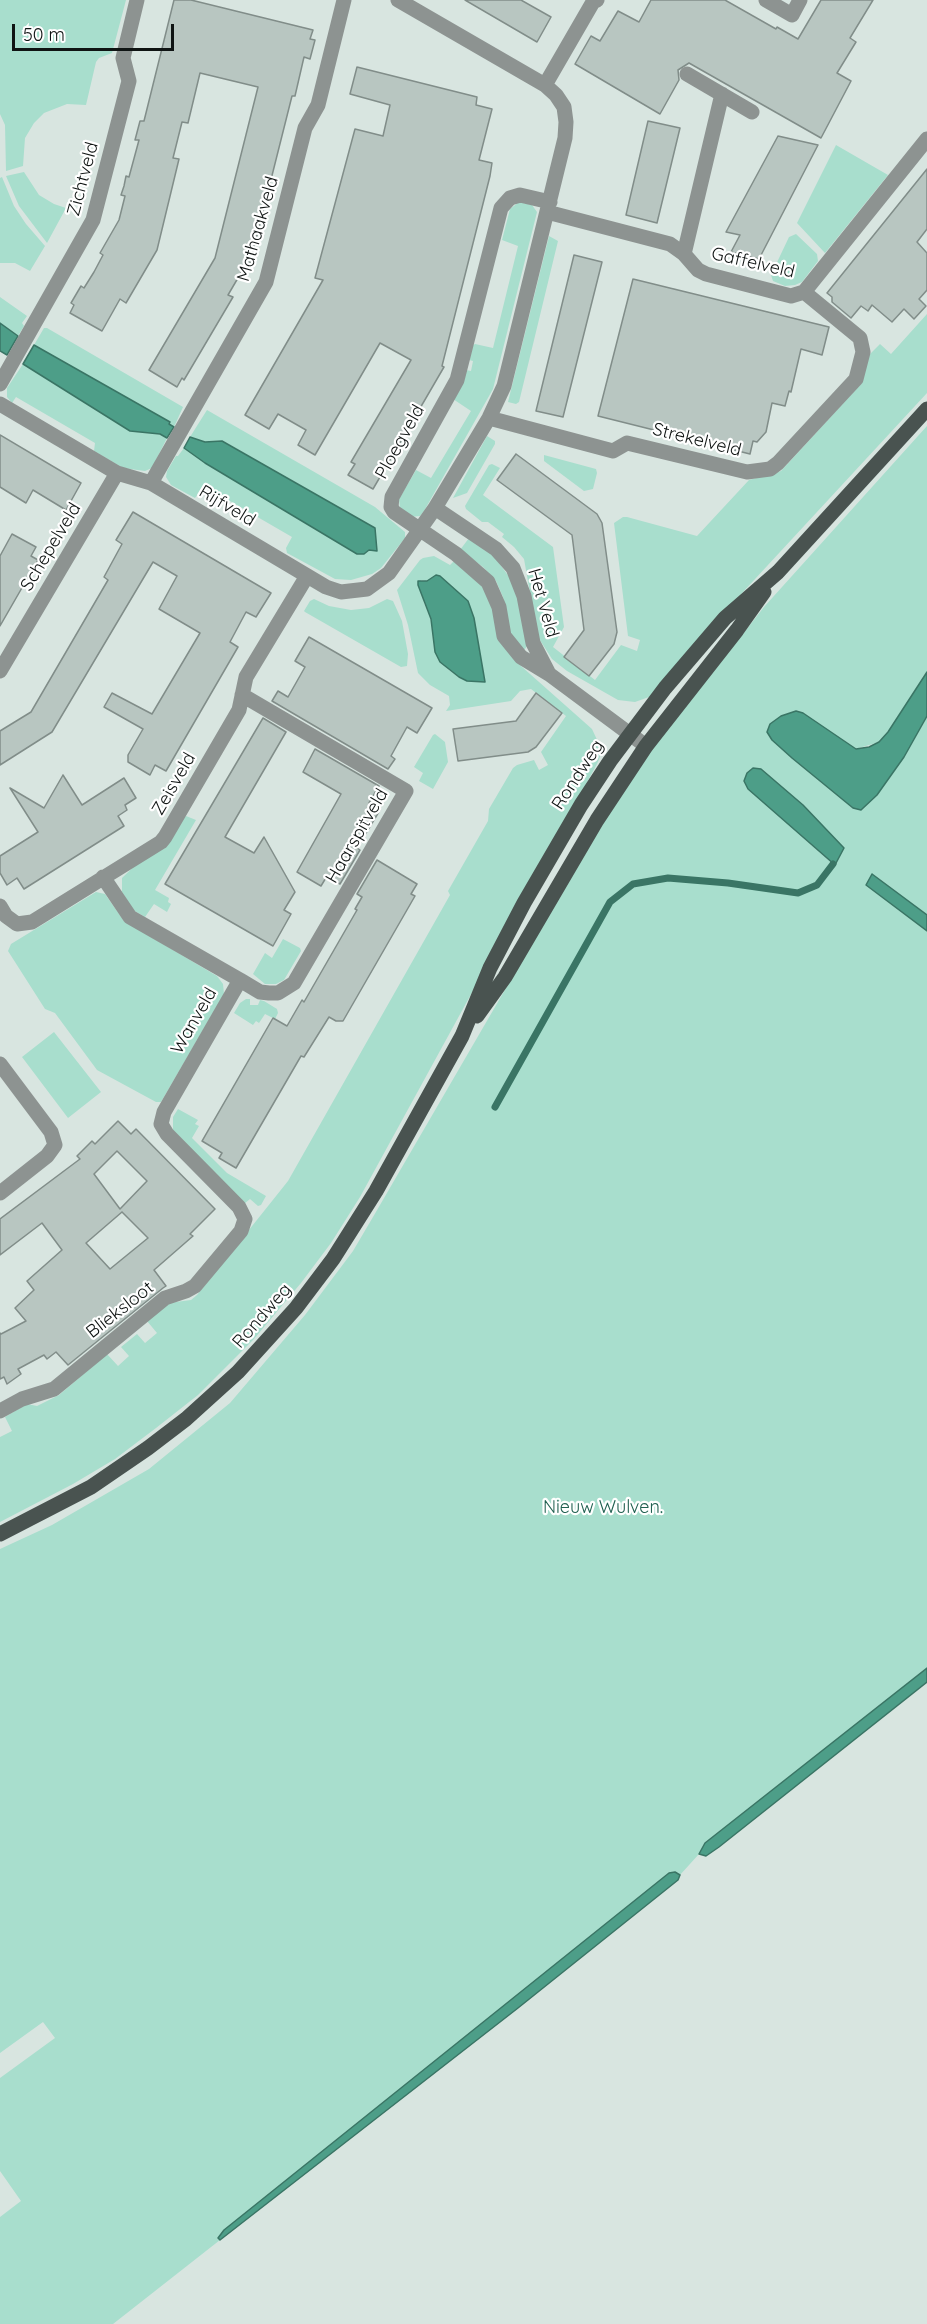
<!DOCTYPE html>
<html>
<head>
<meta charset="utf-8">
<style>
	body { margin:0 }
	#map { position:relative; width:927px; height:2324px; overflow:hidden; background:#d8e5e0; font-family:Quicksand,sans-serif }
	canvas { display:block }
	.scale { position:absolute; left:12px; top:24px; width:162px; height:27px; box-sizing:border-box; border:3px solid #0f1413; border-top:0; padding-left:8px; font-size:18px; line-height:21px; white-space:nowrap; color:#0f1413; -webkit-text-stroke:4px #fff; paint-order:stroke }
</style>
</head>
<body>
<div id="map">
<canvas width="927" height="2324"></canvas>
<div class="scale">50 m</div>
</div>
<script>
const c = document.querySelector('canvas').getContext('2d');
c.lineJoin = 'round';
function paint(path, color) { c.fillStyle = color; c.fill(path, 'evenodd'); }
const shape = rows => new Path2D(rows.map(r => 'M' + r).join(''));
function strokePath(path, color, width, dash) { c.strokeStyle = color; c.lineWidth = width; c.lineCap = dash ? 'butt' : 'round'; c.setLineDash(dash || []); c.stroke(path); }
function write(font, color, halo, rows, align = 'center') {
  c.font = font + ' Quicksand,sans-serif'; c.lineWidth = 4.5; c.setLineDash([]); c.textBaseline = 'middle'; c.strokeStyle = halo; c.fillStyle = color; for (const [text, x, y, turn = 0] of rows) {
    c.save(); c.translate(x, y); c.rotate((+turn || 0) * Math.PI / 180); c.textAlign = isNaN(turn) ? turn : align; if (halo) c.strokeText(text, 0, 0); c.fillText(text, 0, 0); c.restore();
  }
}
const green = shape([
	[0,0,126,0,112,53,99,58,96,62,86,105,67,104,44,113,34,123,25,138,23,166,6,171,5,125,0,114],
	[836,145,888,175,825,253,797,223],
	[24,172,39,195,54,204,66,208,47,243,19,206,6,176],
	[2,177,14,206,26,224,45,246,30,271,15,263,0,263,0,178],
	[519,202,532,205,537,212,493,389,424,511,420,516,410,517,400,509,399,499,416,470,431,478,471,411,453,399,466,370,471,371,473,361,469,360,472,346,475,344,493,348,518,246,502,240,510,209],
	[796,234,817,254,818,261,802,282,795,285,785,286,773,281,771,275,789,237],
	[549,236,558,241,519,402,516,404,508,402],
	[0,297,27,316,22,323,24,326,18,336,0,323],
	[927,314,927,393,694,645,649,697,635,702,618,700,567,671,552,659,538,637,524,559,514,547,502,537,504,534,488,522,482,522,466,509,465,506,489,465,492,464,500,468,483,495,553,547,564,627,553,647,595,680,621,645,637,651,640,640,628,636,614,523,623,517,627,517,697,536,749,480,781,471,861,384,869,355,880,344,891,354],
	[44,328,47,328,183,407,174,427,169,424,169,422,34,345],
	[23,364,130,431,160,434,167,438,152,468,145,471,123,468,94,451,95,443,16,397,12,403,7,397,7,388],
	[207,410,375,507,405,532,405,538,381,568,372,574,351,580,335,579,287,553,286,548,292,537,204,486,195,498,171,485,166,477,167,471,176,456,178,456,184,448,205,463,357,554,369,550,377,551,375,528,223,441,205,442,190,437],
	[927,426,927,672,888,732,879,742,856,749,841,740,792,758,853,808,861,810,904,757,927,716,927,1668,705,1843,699,1854,680,1875,675,1872,669,1873,224,2230,218,2238,220,2240,113,2324,0,2324,0,2217,21,2201,0,2171,0,2078,55,2038,43,2022,0,2053,0,1549,52,1525,149,1469,230,1403,305,1315,353,1251,373,1217,599,828,650,752,764,607],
	[753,768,761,769,831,862,805,839,747,773],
	[487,436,495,441,495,444,467,493,453,498],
	[544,455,596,469,597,473,593,489,584,491,544,461],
	[469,538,494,556,515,585,527,646,525,649,522,650,511,636,503,597,496,581,483,567,460,550],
	[434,556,450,565,455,560,488,592,521,666,592,729,599,744,600,757,597,764,360,1197,331,1243,301,1283,254,1339,198,1395,156,1428,115,1459,73,1484,0,1522,0,1437,12,1431,5,1417,27,1404,37,1406,59,1395,107,1354,118,1366,129,1356,121,1347,137,1334,145,1343,157,1333,147,1321,168,1303,191,1300,197,1295,288,1181,450,895,448,891,488,821,489,809,513,768,517,765,534,760,539,770,548,765,541,752,566,716,531,689,520,691,511,701,446,711,450,705,449,696,430,685,418,673,408,625,397,590,420,560,423,558],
	[440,576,468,601,474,618,484,682,467,681,459,677,449,670,435,652,431,619,424,603,421,580,427,581],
	[314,599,329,606,351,610,369,608,387,599,393,601,402,621,408,654,407,666,401,667,305,612,304,611,310,601],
	[435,734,445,742,448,762,433,789,419,781,423,773,414,767,433,735],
	[186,816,196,820,155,890,169,898,168,902,171,904,167,912,154,904,145,917,133,910,122,892,122,878],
	[96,892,105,894,124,921,217,976,223,984,224,994,161,1102,156,1102,97,1070,55,1013,45,1009,8,951,11,944],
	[283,939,300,948,301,951,284,980,276,984,265,984,253,974,265,953,272,958],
	[246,999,250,999,250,1005,258,1005,260,1000,264,1001,277,1009,278,1013,275,1019,265,1014,259,1023,256,1021,253,1025,234,1013,240,1003],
	[54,1032,101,1092,68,1118,22,1057],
	[178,1109,198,1120,195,1124,199,1126,192,1138,227,1173,266,1196,261,1205,258,1206,250,1199,244,1204,173,1130,173,1117]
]);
const water = shape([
	[0,323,18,336,7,355,0,351,0,323],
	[34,345,170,422,169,424,174,427,167,438,160,434,130,431,23,364,34,345],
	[190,437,205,442,222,441,375,528,377,551,369,550,364,554,357,554,205,463,184,448,190,437],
	[436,575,440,576,468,601,474,618,485,682,467,681,459,677,440,662,435,652,431,619,418,585,418,581,427,581,436,575],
	[927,672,927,716,904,757,877,795,861,810,853,808,792,758,772,740,767,732,770,724,781,716,796,711,803,713,856,749,869,747,879,742,888,732,927,672],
	[753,768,761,769,803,805,844,848,835,865,748,789,744,781,747,773,753,768],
	[872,874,927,915,927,931,866,885,872,874],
	[927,1668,927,1682,719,1847,706,1856,699,1854,705,1843,927,1668],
	[675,1872,680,1875,678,1880,518,2008,220,2240,218,2238,224,2230,669,1873,675,1872]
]);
const stream = shape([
	[495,1107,610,902,633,884,668,878,728,883,798,893,817,885,833,864]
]);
const building = shape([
	[174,0,191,0,313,30,310,39,315,40,310,59,304,57,295,96,292,96,249,267,245,266,228,295,233,297,184,380,182,378,177,387,149,370,215,258,258,87,200,73,188,123,182,122,173,158,179,159,157,250,126,303,120,299,102,331,70,313,74,305,71,303,81,286,84,288,94,272,103,255,100,253,119,220,125,196,121,195,124,186,126,176,129,177,139,140,135,140,140,121,144,121,174,0],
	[465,0,521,0,551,17,537,42,465,0],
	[651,0,725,0,776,29,777,27,798,39,821,0,873,0,850,38,856,42,837,73,851,81,821,138,689,63,678,70,679,80,660,114,575,64,591,36,600,41,618,11,639,22,651,0],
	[357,67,477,97,476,105,492,109,479,160,492,163,490,176,442,366,444,367,373,489,348,475,355,464,351,462,411,360,380,343,315,455,298,445,306,430,278,414,269,429,245,415,323,280,315,278,355,129,383,136,390,105,350,94,357,67],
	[648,121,680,128,657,223,626,215,648,121],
	[778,136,818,145,759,259,731,252,740,235,726,232,778,136],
	[927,169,927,229,917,242,927,253,927,290,919,299,926,306,914,319,904,309,892,322,872,305,868,311,861,306,851,318,832,302,832,297,827,293,927,169],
	[574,255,602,262,563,417,536,411,574,255],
	[633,279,829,327,822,355,801,349,791,392,789,391,785,406,772,403,766,432,757,442,753,441,750,454,598,416,633,279],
	[0,435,81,483,66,510,33,490,26,503,0,487,0,435],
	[516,454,597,514,602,523,617,632,614,644,589,676,564,657,584,630,572,535,497,480,516,454],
	[133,512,271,593,256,617,246,612,230,642,238,647,166,771,155,765,150,775,128,762,128,755,143,729,104,707,112,693,152,714,200,633,159,609,177,576,153,562,52,732,0,765,0,731,31,712,108,580,104,577,122,544,116,540,133,512],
	[12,534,36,547,31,556,38,560,0,626,0,556,12,534],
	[309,637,432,708,417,733,407,727,391,756,395,759,388,769,272,701,278,691,288,697,305,667,295,661,309,637],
	[536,693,562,713,536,747,528,752,458,761,453,729,516,721,536,693],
	[263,718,286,732,225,837,254,853,264,837,295,892,284,910,291,914,273,946,165,884,263,718],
	[315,749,379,786,369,803,380,810,357,848,360,850,340,884,327,876,321,886,297,872,341,794,303,772,315,749],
	[63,775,82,805,124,778,136,798,125,805,127,810,118,816,124,826,24,889,17,878,7,885,0,873,0,856,38,832,10,788,44,808,63,775],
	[377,860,417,884,411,894,415,896,343,1021,336,1021,329,1017,304,1057,301,1056,236,1168,219,1158,222,1153,202,1141,273,1018,287,1026,302,1000,304,1002,357,910,355,909,362,897,357,894,377,860],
	[118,1121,131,1134,136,1129,215,1209,190,1234,193,1236,154,1270,166,1286,163,1288,68,1365,56,1352,47,1359,44,1355,18,1369,21,1374,7,1384,4,1377,0,1379,0,1333,1,1334,26,1321,15,1308,34,1290,27,1281,62,1250,42,1223,0,1255,0,1219,80,1159,77,1156,92,1141,95,1144,118,1121],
	[117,1151,147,1181,120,1209,94,1174,117,1151],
	[122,1212,148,1238,110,1269,86,1243,122,1212]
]);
const minor = shape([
	[766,0,792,15,800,0],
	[687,74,752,112],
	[545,85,593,2,597,0],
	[550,202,520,195,510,198,501,208,457,380,392,497,391,507,394,512,456,554,488,582,499,607,504,636,521,657,549,674,646,746],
	[547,212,670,244,684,254,698,270,706,274,791,296,804,292,927,139],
	[684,254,722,94],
	[0,384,93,220,129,81,123,58,137,0],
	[0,404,117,473,151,483,326,587,341,592,367,589,389,573,435,508,489,418,504,386,565,138,566,122,564,107,556,95,545,85,398,0],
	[489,418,613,451,627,443,747,472,770,469,778,463,856,379,863,352,860,338,804,292],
	[151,483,266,282,305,128,318,105,344,0],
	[435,508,496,549,513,568,524,596,533,643,548,672],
	[0,671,117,473],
	[0,906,6,916,17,924,32,922,161,842,165,837,239,710,246,677,307,576],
	[240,980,260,992,269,993,278,993,294,983,406,791,242,695],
	[0,1064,51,1132,55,1145,47,1156,0,1193],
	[0,1411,22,1399,54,1389,165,1298,186,1291,195,1286,241,1231,245,1219,239,1207,167,1134,161,1124,164,1112,240,980,130,917,103,877]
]);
const major = shape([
	[477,1016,505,977,597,820,646,746,737,630,764,592],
	[0,1534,91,1487,148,1448,186,1419,238,1372,296,1308,333,1259,376,1191,462,1036,490,968,524,903,581,805,610,761,665,688,725,618,778,572,927,409]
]);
const streetNames = [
	["Zichtveld",83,179,-75],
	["Mathaakveld",258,229,-74],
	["Gaffelveld",753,263,13],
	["Strekelveld",697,440,14],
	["Ploegveld",400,442,-61],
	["Rijfveld",227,506,31],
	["Schepelveld",51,547,-59],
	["Het Veld",543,603,74],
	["Rondweg",578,775,-57],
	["Zeisveld",174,784,-60],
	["Haarspitveld",357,836,-60],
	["Wanveld",194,1021,-60],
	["Blieksloot",120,1310,-38],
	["Rondweg",262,1316,-49]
];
const parkNames = [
	["Nieuw Wulven.",603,1508]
];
paint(green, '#a8decd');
paint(water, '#4d9e88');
strokePath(water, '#3a7565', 1.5);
strokePath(stream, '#3a7565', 7);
paint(building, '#b8c6c1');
strokePath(building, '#818d89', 1.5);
strokePath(minor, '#8d9391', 15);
strokePath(major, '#495350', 15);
write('18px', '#0f1413', '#fff', streetNames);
write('18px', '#206050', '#fff', parkNames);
</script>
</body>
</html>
